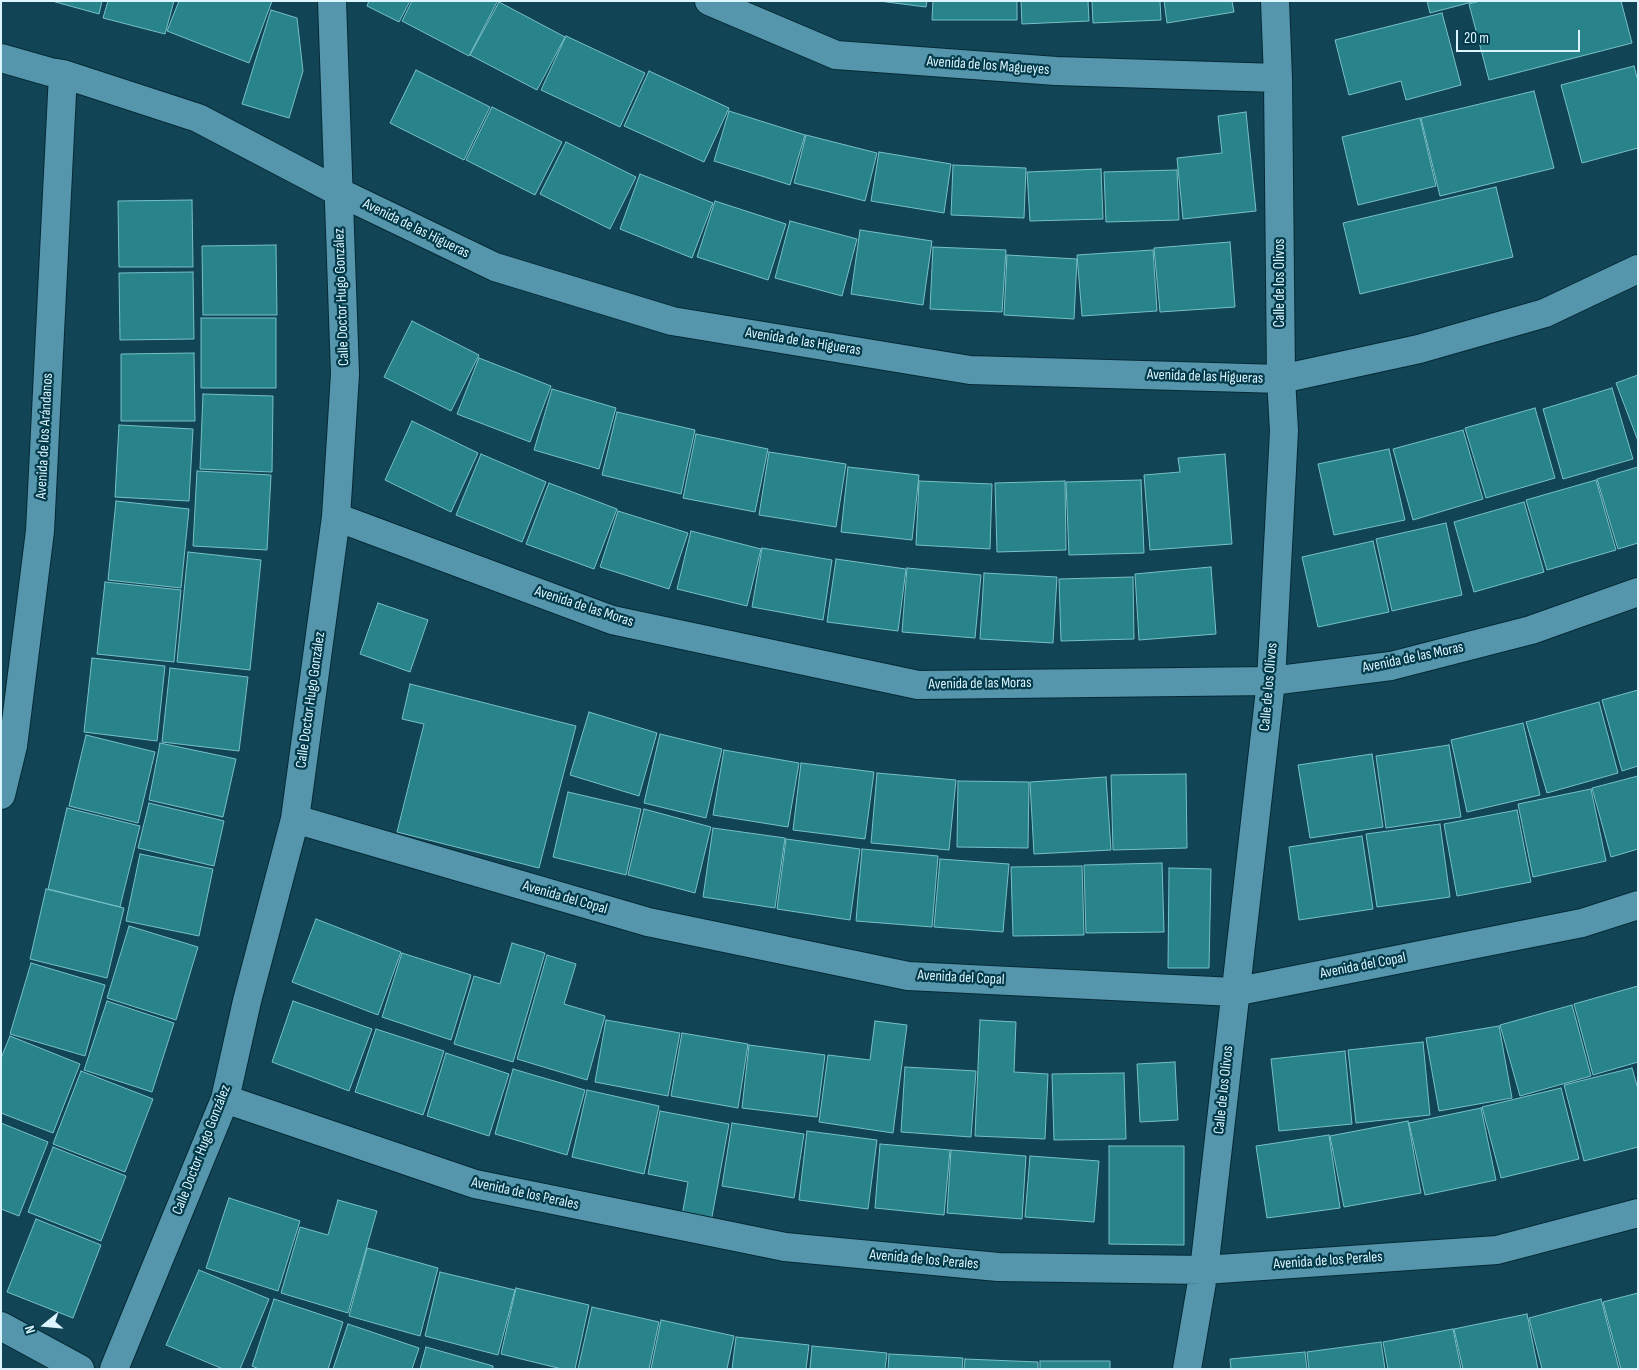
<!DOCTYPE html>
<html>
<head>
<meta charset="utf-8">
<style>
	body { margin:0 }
	#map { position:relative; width:1639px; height:1370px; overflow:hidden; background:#114555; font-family:"Sofia Sans Condensed",sans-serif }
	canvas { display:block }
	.frame { position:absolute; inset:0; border:2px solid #dbf4fe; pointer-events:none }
	.north { position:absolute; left:20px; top:1300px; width:50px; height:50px; -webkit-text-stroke:4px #023a4a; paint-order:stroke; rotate:253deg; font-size:14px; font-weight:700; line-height:20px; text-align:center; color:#dbf4fe }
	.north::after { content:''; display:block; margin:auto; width:18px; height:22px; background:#dbf4fe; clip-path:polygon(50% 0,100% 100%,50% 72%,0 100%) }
	.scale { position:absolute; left:1456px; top:30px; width:124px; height:22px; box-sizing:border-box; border:2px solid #dbf4fe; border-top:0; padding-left:6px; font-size:15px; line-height:18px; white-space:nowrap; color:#dbf4fe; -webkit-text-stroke:4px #023a4a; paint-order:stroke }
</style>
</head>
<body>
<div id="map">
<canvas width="1639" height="1370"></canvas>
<div class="frame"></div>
<div class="north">N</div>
<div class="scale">20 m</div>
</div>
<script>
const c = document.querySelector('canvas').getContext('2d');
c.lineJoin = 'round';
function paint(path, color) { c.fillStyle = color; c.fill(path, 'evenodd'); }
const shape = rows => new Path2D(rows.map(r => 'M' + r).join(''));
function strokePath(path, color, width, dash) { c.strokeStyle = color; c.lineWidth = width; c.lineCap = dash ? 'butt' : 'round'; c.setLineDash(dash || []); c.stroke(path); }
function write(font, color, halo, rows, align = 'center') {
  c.font = font + ' "Sofia Sans Condensed",sans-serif'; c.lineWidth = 4.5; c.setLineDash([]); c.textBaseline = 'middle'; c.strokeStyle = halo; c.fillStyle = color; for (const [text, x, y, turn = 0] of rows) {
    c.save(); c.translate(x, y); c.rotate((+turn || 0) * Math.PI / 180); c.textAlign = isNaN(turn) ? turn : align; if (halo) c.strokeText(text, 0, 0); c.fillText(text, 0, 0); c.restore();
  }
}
const building = shape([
	[52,1,102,1,99,14,52,1],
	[108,1,174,1,165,34,103,18,108,1],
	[179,1,272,1,249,63,167,31,179,1],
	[369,1,410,1,399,22,367,6,369,1],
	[412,1,495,1,497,2,469,56,402,21,412,1],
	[879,1,927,1,926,7,879,1],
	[933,1,1017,1,1017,20,932,20,933,1],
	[1021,1,1088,1,1089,21,1022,24,1021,1],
	[1092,1,1160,1,1161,20,1093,23,1092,1],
	[1164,1,1232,1,1234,12,1167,23,1164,1],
	[1427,1,1476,1,1430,13,1427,1],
	[1480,1,1621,1,1632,43,1489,80,1469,4,1480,1],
	[499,2,565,37,537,90,470,55,499,2],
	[271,10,297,18,303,71,289,118,242,104,271,10],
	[1442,13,1461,85,1406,100,1401,81,1349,95,1335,40,1442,13],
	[566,36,645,73,620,127,541,90,566,36],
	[1634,66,1638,81,1638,148,1582,163,1561,85,1634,66],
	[416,70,490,107,464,160,390,123,416,70],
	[649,71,729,108,704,162,624,126,649,71],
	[1534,91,1554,168,1440,196,1421,118,1534,91],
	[492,107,562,142,535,195,466,160,492,107],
	[729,111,805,135,790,185,714,161,729,111],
	[1246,112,1256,211,1183,219,1177,158,1222,153,1218,116,1246,112],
	[1420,118,1436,186,1358,205,1342,137,1420,118],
	[806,135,877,153,865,201,794,183,806,135],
	[566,142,636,177,610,229,540,194,566,142],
	[879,152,951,164,944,213,871,201,879,152],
	[953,165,1026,168,1024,218,951,215,953,165],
	[1101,169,1103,219,1030,221,1027,172,1101,169],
	[1177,170,1179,220,1106,222,1104,172,1177,170],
	[640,174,713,203,692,258,620,229,640,174],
	[1496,187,1513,257,1360,294,1343,223,1496,187],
	[192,200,193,267,119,267,118,201,192,200],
	[715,201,786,224,768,280,697,257,715,201],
	[790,221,857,239,842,296,775,278,790,221],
	[860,230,932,241,923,305,851,294,860,230],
	[1230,242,1235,307,1160,312,1154,248,1230,242],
	[276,245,277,315,203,315,202,246,276,245],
	[933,247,1006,250,1002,312,930,309,933,247],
	[1153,250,1157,311,1082,316,1077,255,1153,250],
	[1007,255,1077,259,1074,319,1004,315,1007,255],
	[193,272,194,339,120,340,119,273,193,272],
	[201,318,276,318,276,388,201,388,201,318],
	[412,321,479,355,451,411,384,377,412,321],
	[194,353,195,421,121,421,121,354,194,353],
	[479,358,551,386,530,442,457,414,479,358],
	[1638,375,1638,441,1616,383,1638,375],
	[1612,388,1633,459,1563,479,1543,409,1612,388],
	[552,389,616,408,599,469,534,450,552,389],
	[203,394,273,396,272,472,200,469,203,394],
	[1535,408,1555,478,1486,498,1465,428,1535,408],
	[617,412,695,430,681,494,602,475,617,412],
	[412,421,478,453,451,512,385,480,412,421],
	[119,425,193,429,189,501,115,497,119,425],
	[1463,430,1483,499,1413,520,1393,449,1463,430],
	[696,434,768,449,755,512,683,498,696,434],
	[1389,449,1405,520,1334,535,1318,464,1389,449],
	[769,452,846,464,836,527,759,515,769,452],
	[481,454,546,482,522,542,456,515,481,454],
	[1225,454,1232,544,1150,550,1144,475,1180,472,1178,458,1225,454],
	[848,467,919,475,912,540,841,532,848,467],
	[1638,467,1638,543,1618,549,1597,479,1638,467],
	[197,471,271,475,267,550,193,546,197,471],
	[1141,480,1144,553,1069,555,1066,482,1141,480],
	[1596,480,1616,550,1547,570,1526,500,1596,480],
	[919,481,992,484,990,549,916,545,919,481],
	[1065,481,1066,550,997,552,995,483,1065,481],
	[549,483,617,509,594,569,526,544,549,483],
	[116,501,189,509,181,588,108,580,116,501],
	[1524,502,1544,572,1474,592,1454,522,1524,502],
	[618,511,688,533,669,589,600,567,618,511],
	[1446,523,1462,595,1392,611,1376,539,1446,523],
	[691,531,761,549,747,606,677,589,691,531],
	[1373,541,1389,612,1318,627,1302,557,1373,541],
	[762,548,832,560,823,620,752,607,762,548],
	[188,552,261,560,250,670,177,662,188,552],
	[836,559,906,569,898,631,827,622,836,559],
	[1211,567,1216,634,1139,640,1135,574,1211,567],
	[907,568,981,575,975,638,902,632,907,568],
	[984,573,1057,577,1053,643,980,639,984,573],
	[1133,577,1134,639,1061,641,1059,579,1133,577],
	[105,582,181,590,174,662,97,654,105,582],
	[378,603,428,620,410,672,360,654,378,603],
	[92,658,165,666,157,741,84,732,92,658],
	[170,668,248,677,239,751,162,742,170,668],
	[410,684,576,726,539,868,397,832,424,724,402,719,410,684],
	[1638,690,1638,766,1622,771,1602,700,1638,690],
	[1599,702,1618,773,1547,793,1526,722,1599,702],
	[589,712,657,733,639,796,570,775,589,712],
	[1523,723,1540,795,1467,812,1451,740,1523,723],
	[660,734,722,749,706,818,644,803,660,734],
	[86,735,155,752,138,823,69,806,86,735],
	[160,743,236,759,223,817,149,800,160,743],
	[1449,745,1461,817,1386,828,1376,756,1449,745],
	[724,750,799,763,788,827,713,815,724,750],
	[1372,754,1383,827,1310,838,1298,765,1372,754],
	[801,763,874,772,865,839,793,830,801,763],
	[877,773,956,780,949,850,871,843,877,773],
	[1186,774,1187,848,1113,850,1111,775,1186,774],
	[1638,776,1638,849,1611,857,1592,788,1638,776],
	[1106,777,1111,850,1034,854,1030,782,1106,777],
	[958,781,1029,782,1028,848,957,847,958,781],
	[1591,789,1606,861,1533,877,1518,804,1591,789],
	[568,792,641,809,626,875,553,857,568,792],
	[149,803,224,821,214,866,138,848,149,803],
	[67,808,140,826,120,907,48,889,67,808],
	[644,809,711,827,695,893,628,875,644,809],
	[1517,810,1531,882,1457,896,1444,824,1517,810],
	[1440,824,1450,897,1377,907,1366,834,1440,824],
	[713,828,785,838,775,908,703,897,713,828],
	[1362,836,1373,909,1299,920,1289,847,1362,836],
	[786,839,860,849,850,920,777,909,786,839],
	[862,849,938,856,932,927,856,921,862,849],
	[140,854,213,869,199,936,126,921,140,854],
	[940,859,1009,864,1003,932,934,927,940,859],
	[1162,863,1164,932,1086,933,1084,865,1162,863],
	[1082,866,1084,935,1013,936,1011,867,1082,866],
	[1169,868,1211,869,1209,968,1168,968,1169,868],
	[46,889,124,908,107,978,30,959,46,889],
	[316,919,401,952,378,1015,292,982,316,919],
	[129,926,198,947,176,1020,107,998,129,926],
	[512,943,545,953,513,1062,454,1044,474,976,500,984,512,943],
	[402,953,471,975,451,1040,382,1017,402,953],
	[547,955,576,964,564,1004,605,1016,587,1080,517,1059,547,955],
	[31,963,105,985,85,1056,10,1034,31,963],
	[1638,986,1638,1062,1593,1075,1574,1004,1638,986],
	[107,1001,174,1023,152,1092,84,1070,107,1001],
	[293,1001,372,1029,349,1091,272,1062,293,1001],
	[1572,1005,1591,1076,1520,1096,1500,1025,1572,1005],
	[606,1020,680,1033,668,1096,595,1082,606,1020],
	[980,1020,1016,1022,1014,1072,1048,1074,1045,1139,975,1136,980,1020],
	[875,1021,907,1025,893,1133,819,1122,828,1055,870,1060,875,1021],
	[1499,1026,1512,1098,1439,1111,1426,1038,1499,1026],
	[376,1029,444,1051,423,1115,355,1092,376,1029],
	[682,1033,748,1044,738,1108,671,1096,682,1033],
	[10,1036,80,1064,53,1133,1,1113,1,1058,10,1036],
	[1423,1042,1430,1115,1356,1123,1348,1050,1423,1042],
	[749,1045,825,1055,817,1117,742,1108,749,1045],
	[1345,1051,1352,1124,1279,1131,1271,1059,1345,1051],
	[446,1053,509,1074,489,1136,427,1116,446,1053],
	[1175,1062,1178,1120,1140,1122,1137,1064,1175,1062],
	[905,1067,976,1071,971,1137,901,1132,905,1067],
	[1632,1068,1638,1089,1638,1147,1584,1161,1564,1085,1632,1068],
	[513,1069,585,1090,567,1155,495,1134,513,1069],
	[81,1071,153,1099,125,1172,53,1144,81,1071],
	[1124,1073,1126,1139,1054,1140,1052,1074,1124,1073],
	[1561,1088,1579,1159,1501,1178,1482,1107,1561,1088],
	[587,1090,659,1106,644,1174,572,1157,587,1090],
	[1481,1108,1496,1180,1425,1195,1409,1123,1481,1108],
	[660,1111,729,1124,711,1222,682,1216,688,1182,648,1174,660,1111],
	[1408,1121,1421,1193,1344,1207,1330,1136,1408,1121],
	[1,1123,48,1142,19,1216,1,1209,1,1123],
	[732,1123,804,1134,794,1198,722,1186,732,1123],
	[807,1131,877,1140,868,1209,799,1200,807,1131],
	[1329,1135,1340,1208,1267,1218,1256,1146,1329,1135],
	[880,1144,950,1150,944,1215,875,1208,880,1144],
	[1109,1146,1184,1146,1184,1245,1109,1244,1109,1146],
	[53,1147,126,1176,101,1241,28,1212,53,1147],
	[951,1150,1026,1156,1022,1219,947,1213,951,1150],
	[1030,1156,1099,1161,1094,1222,1025,1217,1030,1156],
	[229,1198,300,1221,278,1291,206,1268,229,1198],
	[338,1200,377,1211,348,1313,281,1293,300,1227,328,1235,338,1200],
	[36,1219,101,1245,73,1318,7,1292,36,1219],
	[367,1248,438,1268,420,1336,349,1316,367,1248],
	[199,1270,269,1299,240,1369,223,1369,166,1345,199,1270],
	[440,1272,515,1290,498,1355,425,1336,440,1272],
	[516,1288,589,1305,575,1369,562,1369,501,1354,516,1288],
	[1638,1293,1638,1369,1621,1369,1603,1302,1638,1293],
	[274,1299,343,1322,328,1369,259,1369,252,1366,274,1299],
	[1601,1299,1619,1369,1542,1369,1529,1318,1601,1299],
	[592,1307,659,1322,649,1369,578,1369,592,1307],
	[1527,1314,1538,1369,1463,1369,1454,1329,1527,1314],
	[661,1320,734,1336,727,1369,651,1369,661,1320],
	[348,1324,419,1348,412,1369,333,1369,348,1324],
	[1453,1329,1461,1369,1388,1369,1383,1342,1453,1329],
	[736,1337,809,1345,806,1369,732,1369,736,1337],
	[1381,1342,1385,1369,1309,1369,1307,1352,1381,1342],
	[812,1346,887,1353,885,1369,810,1369,812,1346],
	[426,1347,493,1366,493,1369,420,1369,426,1347],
	[1305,1352,1307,1369,1231,1369,1230,1359,1305,1352],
	[889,1354,963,1358,962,1369,888,1369,889,1354],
	[965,1359,1038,1362,1038,1369,964,1369,965,1359],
	[1040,1361,1110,1361,1110,1369,1040,1369,1040,1361]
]);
const minor = shape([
	[709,1,836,55,1056,71,1278,78],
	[1,58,50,72,63,74,198,118,339,192,495,267,672,321,970,370,1281,379,1419,349,1545,313,1638,269],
	[336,517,612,620,918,685,1271,681,1391,666,1531,630,1638,592],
	[1,795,13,746,40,531,63,74],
	[295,819,648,922,908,976,1234,992,1582,923,1638,905],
	[225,1099,475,1184,785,1247,998,1267,1204,1270,1497,1250,1638,1213],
	[1,1326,80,1369],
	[114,1369,225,1099,247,1001,295,819,336,517,345,374,332,1],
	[1187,1369,1204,1270,1271,681,1284,431,1281,379,1278,78,1275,1]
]);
const streetNames = [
	["Avenida de los Magueyes",988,66,4],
	["Avenida de las Higueras",416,229,26],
	["Calle de los Olivos",1280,283,-90],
	["Calle Doctor Hugo González",342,297,-92],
	["Avenida de las Higueras",803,342,9],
	["Avenida de las Higueras",1205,377,2],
	["Avenida de los Arándanos",45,436,-87],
	["Avenida de las Moras",584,607,18],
	["Avenida de las Moras",1413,658,-12],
	["Avenida de las Moras",980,684,-1],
	["Calle de los Olivos",1269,687,-85],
	["Calle Doctor Hugo González",311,700,-82],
	["Avenida del Copal",565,898,16],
	["Avenida del Copal",1363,966,-11],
	["Avenida del Copal",961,978,3],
	["Calle de los Olivos",1224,1090,-84],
	["Calle Doctor Hugo González",202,1150,-69],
	["Avenida de los Perales",525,1194,12],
	["Avenida de los Perales",924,1260,5],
	["Avenida de los Perales",1328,1261,-4]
];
paint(building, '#28838b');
strokePath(building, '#77c0c7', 1);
strokePath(minor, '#062a35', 30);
strokePath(minor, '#5696ad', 28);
write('15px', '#dbf4fe', '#023a4a', streetNames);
</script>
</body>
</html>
